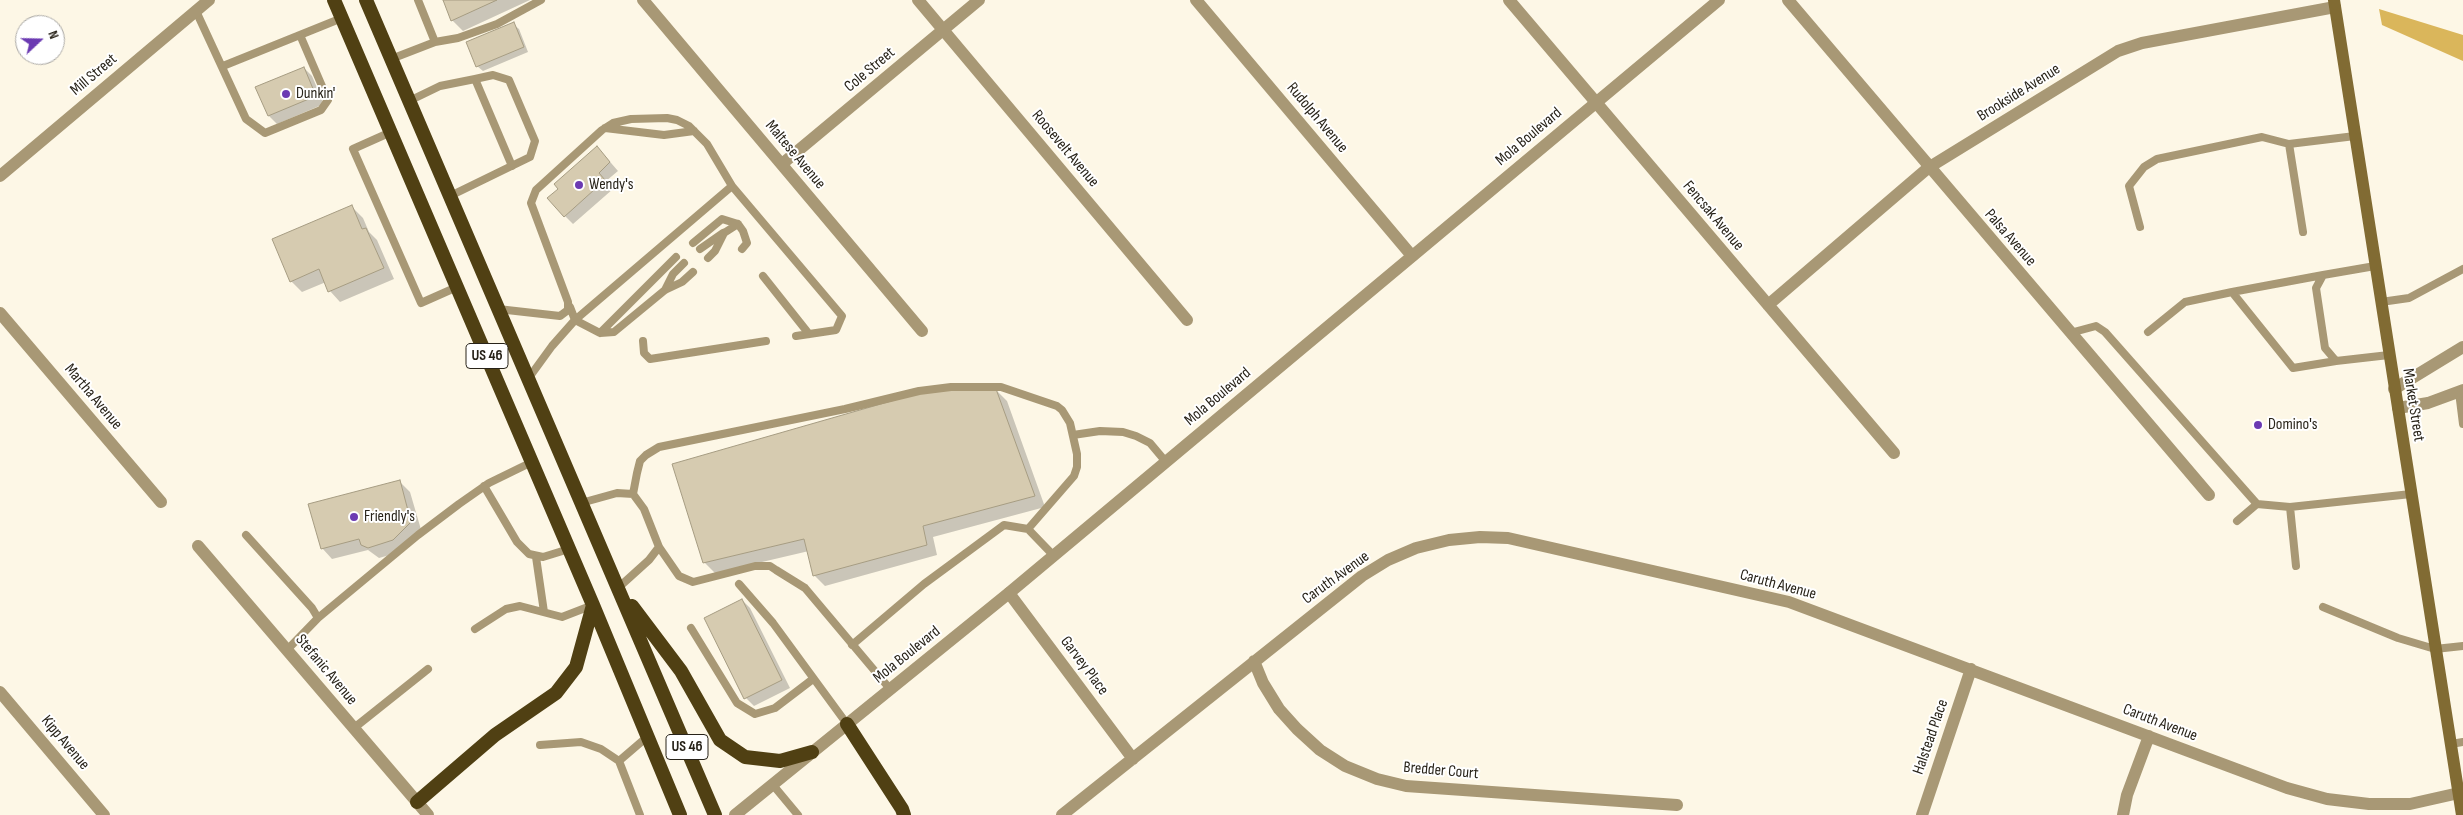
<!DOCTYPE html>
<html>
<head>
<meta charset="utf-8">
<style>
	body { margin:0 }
	#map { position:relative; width:2463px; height:815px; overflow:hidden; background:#fdf7e6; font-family:"Sofia Sans Condensed",sans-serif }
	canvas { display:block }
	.north { position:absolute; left:15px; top:15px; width:50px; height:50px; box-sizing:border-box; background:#fff; border:1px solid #a9a7a3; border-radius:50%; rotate:69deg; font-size:14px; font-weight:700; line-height:20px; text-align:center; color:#282319 }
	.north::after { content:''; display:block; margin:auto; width:18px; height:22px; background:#6b3ab2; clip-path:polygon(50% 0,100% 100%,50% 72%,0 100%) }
</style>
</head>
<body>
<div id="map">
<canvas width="2463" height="815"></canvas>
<div class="north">N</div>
</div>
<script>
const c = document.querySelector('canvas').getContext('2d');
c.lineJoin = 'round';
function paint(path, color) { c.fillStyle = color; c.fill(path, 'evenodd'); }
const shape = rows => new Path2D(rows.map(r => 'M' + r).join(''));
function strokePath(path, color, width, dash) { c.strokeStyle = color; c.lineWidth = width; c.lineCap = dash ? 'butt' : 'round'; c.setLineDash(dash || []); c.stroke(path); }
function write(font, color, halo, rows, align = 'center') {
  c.font = font + ' "Sofia Sans Condensed",sans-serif'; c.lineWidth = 4; c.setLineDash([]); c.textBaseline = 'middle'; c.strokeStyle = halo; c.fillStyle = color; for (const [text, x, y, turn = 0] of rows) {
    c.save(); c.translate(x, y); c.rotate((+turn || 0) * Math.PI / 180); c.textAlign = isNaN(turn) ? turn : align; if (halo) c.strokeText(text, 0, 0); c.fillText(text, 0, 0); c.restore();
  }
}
const forest = shape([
	[2379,9,2463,35,2463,61,2382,25]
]);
const shadow = shape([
	[444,0,530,0,463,31,452,20],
	[513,24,519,29,528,52,483,71,477,66],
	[304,68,312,76,324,104,277,124,269,116],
	[605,156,618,171,606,181,613,189,573,224,565,216],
	[352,207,363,218,369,232,377,240,394,279,340,302,330,291,326,282,302,292,291,281],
	[996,390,1007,401,1045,507,933,537,937,555,825,586,814,575,809,551,715,573,704,562],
	[399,481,410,492,422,533,404,551,379,558,368,550,332,559,322,548],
	[742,600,750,608,790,688,754,706,746,698]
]);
const building = shape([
	[443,0,497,0,451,21,443,0],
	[514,22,524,47,476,67,466,42,514,22],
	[304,67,316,96,268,116,255,87,304,67],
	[597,146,610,162,599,173,605,180,564,217,547,198,558,189,554,184,597,146],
	[352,205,362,229,366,228,384,268,328,292,319,269,290,282,272,239,352,205],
	[996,389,1035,496,923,526,927,545,813,576,804,539,703,563,672,464,926,391,996,389],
	[400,480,411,522,393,540,368,548,361,545,359,539,321,549,308,504,400,480],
	[742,599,782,680,744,699,704,618,742,599]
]);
const service = shape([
	[418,0,435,42],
	[196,11,246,119,265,133,321,110,328,100,300,35],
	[391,59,435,42,458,38,497,24,541,0],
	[223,66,342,18],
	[475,79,512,166],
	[409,101,440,86,475,79,493,75,509,80,535,141,530,157,450,196],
	[605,128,664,135,694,131],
	[391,132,353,149,421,303,457,287],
	[732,186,842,316,836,330,796,336],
	[2140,227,2129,186,2144,167,2157,159,2262,137,2289,144],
	[2303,232,2289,144,2355,136],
	[693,243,722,219,738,224],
	[700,249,723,233],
	[708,258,715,251,724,233,738,224,743,231,747,243,742,249],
	[2375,266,2323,275,2316,288,2325,348,2336,361,2389,355],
	[2323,275,2232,292,2293,368,2336,361],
	[763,276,809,334],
	[665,290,673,274,684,263],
	[2381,302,2409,298,2463,269],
	[570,307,575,320,600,333,614,332,665,290,682,282,693,272],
	[498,309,560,316,568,310,568,302,531,203,536,190,602,130,613,123,631,119,667,118,677,120,689,126,707,144,732,186,575,320,552,346,528,379],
	[2148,332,2185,302,2232,292],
	[600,333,676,257],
	[2070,333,2096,326,2105,332,2257,504,2290,507],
	[643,341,644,353,650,359,766,341],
	[2459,392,2463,424],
	[1073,435,1100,431,1123,432,1136,436,1150,443,1166,462],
	[484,486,517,542,529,554,543,557,569,549],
	[581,503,617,493,633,494],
	[2237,521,2257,504],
	[246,535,312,608,318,618,287,650],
	[536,557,544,612],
	[2296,566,2290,507,2411,494],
	[739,584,773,623,847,724],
	[618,588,649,560,659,547],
	[2323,607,2398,638,2435,649,2463,646],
	[318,618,418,535,459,504,489,483,532,462],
	[691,628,737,703,755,714,775,708,813,679],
	[475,629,506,609,520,606,562,617,593,605],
	[852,645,924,584,1004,525,1028,529,1054,556],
	[890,689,805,588,776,570,770,566,755,566,693,582,679,576,659,547,644,509,633,494,637,473,640,461,646,455,659,447,845,409,919,391,951,387,1001,387,1057,406,1062,410,1070,423,1077,454,1077,467,1074,476,1028,529],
	[354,728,428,669],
	[2451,744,2463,742],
	[540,745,581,742,601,749,619,761,640,815],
	[619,761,647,737],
	[773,785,798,815]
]);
const minor = shape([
	[643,0,922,331],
	[918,0,1187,320],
	[1196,0,1412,256],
	[1509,0,1894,453],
	[1788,0,2209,495],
	[782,164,979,0],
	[0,176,209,0],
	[1768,305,1928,168,2118,51,2142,43,2335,7],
	[0,313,161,502],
	[2394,389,2463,347],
	[2398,408,2428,403,2463,390],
	[198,546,417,802],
	[1009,593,1133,759],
	[1254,661,1263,683,1279,709,1297,729,1320,750,1345,766,1377,779,1406,786,1677,805],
	[0,692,104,815],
	[1062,815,1362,576,1388,560,1416,548,1449,540,1480,537,1508,538,1789,602,2287,788,2327,799,2369,804,2410,804,2459,793],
	[1922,815,1971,669],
	[2123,815,2127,795,2149,736]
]);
const tertiary = shape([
	[417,802,428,815],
	[735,815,1009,593,1719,0]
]);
const secondary = shape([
	[2334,0,2462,815]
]);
const trunk = shape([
	[334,0,593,605,680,815],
	[366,0,715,815],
	[632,606,681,671,720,740,745,757,780,761,812,752],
	[847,724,902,809,904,815],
	[417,802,495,735,556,693,576,667,593,605]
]);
const markers = [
	[286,94,5,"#6b3ab2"],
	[579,185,5,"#6b3ab2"],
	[2258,425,5,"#6b3ab2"],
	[354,517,5,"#6b3ab2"]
];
const shields = [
	[487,356,42],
	[687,747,42]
];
const shieldNames = [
	["US 46",487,356],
	["US 46",687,747]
];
const streetNames = [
	["Cole Street",870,70,-40],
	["Mill Street",94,75,-40],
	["Brookside Avenue",2019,93,-32],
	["Rudolph Avenue",1317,118,50],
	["Mola Boulevard",1529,137,-40],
	["Roosevelt Avenue",1065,149,50],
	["Maltese Avenue",795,155,50],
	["Fencsak Avenue",1713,216,50],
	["Palsa Avenue",2010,238,49],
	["Martha Avenue",93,397,50],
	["Mola Boulevard",1218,397,-40],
	["Market Street",2413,405,81],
	["Caruth Avenue",1336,578,-36],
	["Caruth Avenue",1778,585,15],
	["Mola Boulevard",907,655,-39],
	["Garvey Place",1084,666,53],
	["Stefanic Avenue",326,670,50],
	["Caruth Avenue",2160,723,21],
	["Halstead Place",1931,737,-71],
	["Kipp Avenue",65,743,50],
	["Bredder Court",1441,771,5]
];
const poiNames = [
	["Dunkin'",296,94],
	["Wendy's",589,185],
	["Domino's",2268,425],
	["Friendly's",364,517]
];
paint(forest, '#dab65b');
paint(shadow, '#0003');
paint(building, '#d6cbb0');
strokePath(building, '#a69c82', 1);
strokePath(service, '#a89875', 8);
strokePath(minor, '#a89875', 12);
strokePath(tertiary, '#a89875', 12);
strokePath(secondary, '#816b33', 12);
strokePath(trunk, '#504013', 14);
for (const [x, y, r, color] of markers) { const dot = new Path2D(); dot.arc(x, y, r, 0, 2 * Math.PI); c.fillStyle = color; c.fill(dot); strokePath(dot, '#fff', 2); }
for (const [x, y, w] of shields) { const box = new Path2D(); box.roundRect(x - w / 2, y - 12.5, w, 25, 4); c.fillStyle = '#fff'; c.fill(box); strokePath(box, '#282319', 1); }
write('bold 15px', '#282319', null, shieldNames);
write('16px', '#282319', '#fff', streetNames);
write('16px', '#282319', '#fff', poiNames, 'left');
</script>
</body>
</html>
